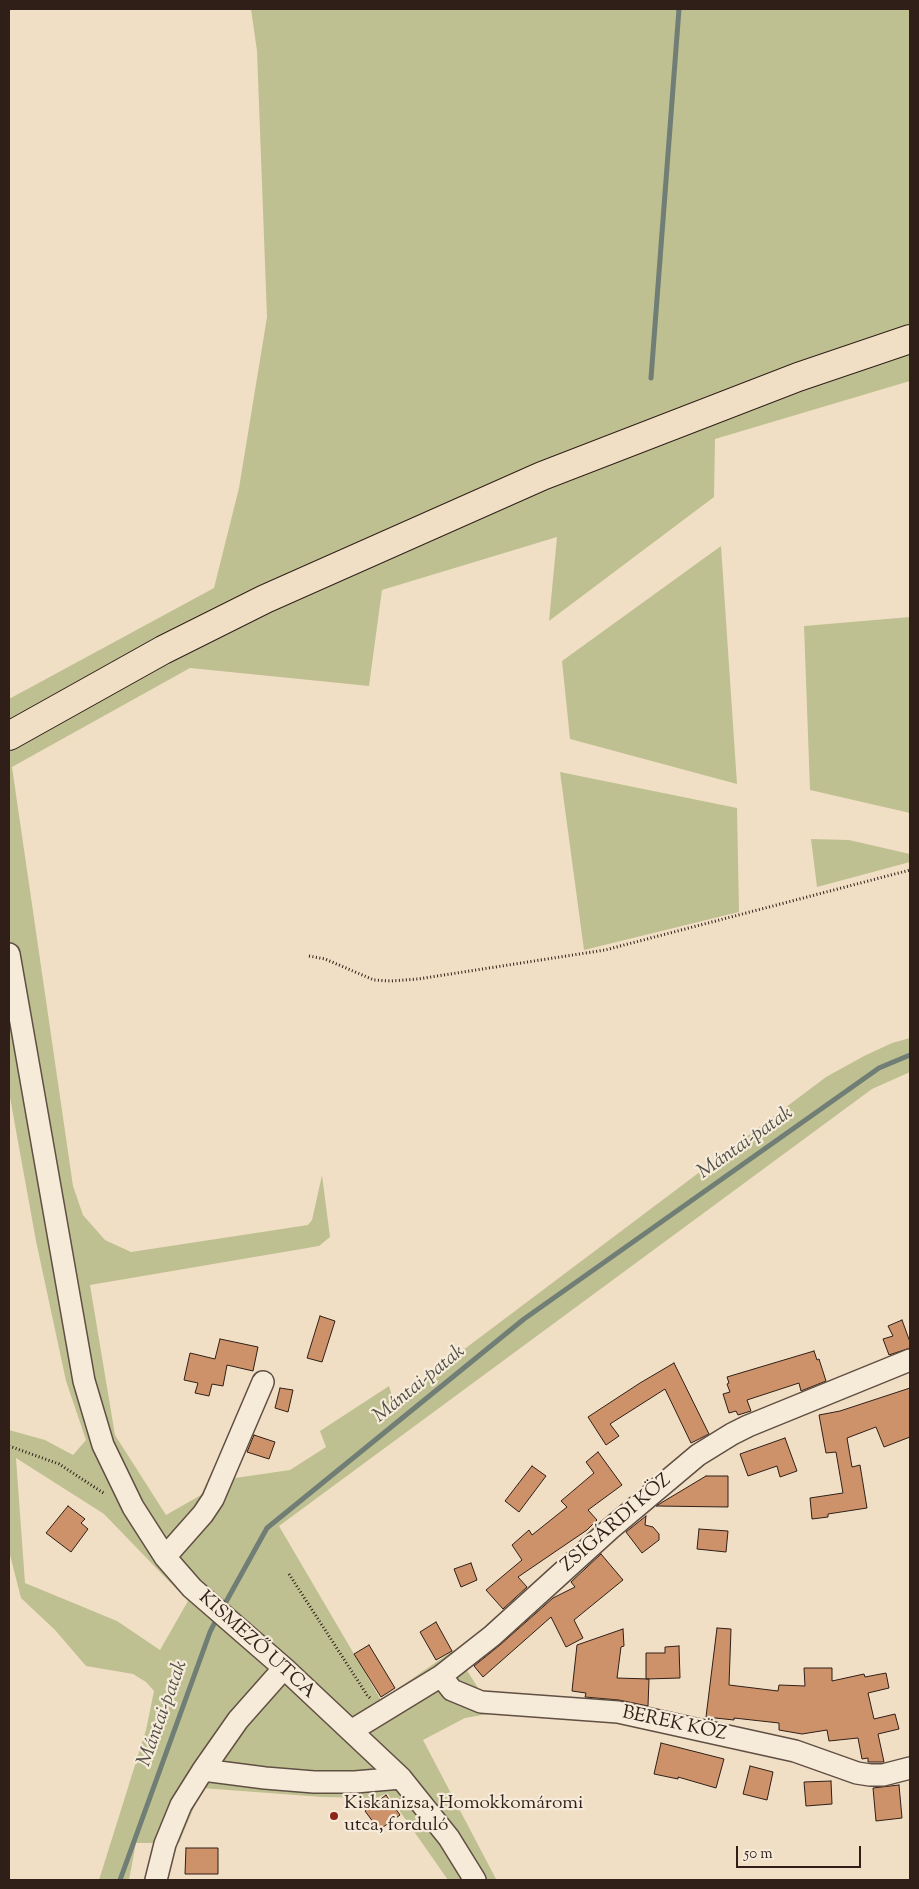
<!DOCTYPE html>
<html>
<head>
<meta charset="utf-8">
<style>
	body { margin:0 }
	#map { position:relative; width:919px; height:1889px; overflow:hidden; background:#f1dfc5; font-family:"Sorts Mill Goudy",serif }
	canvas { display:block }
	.frame { position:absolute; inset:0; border:10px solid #2f1f18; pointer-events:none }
	.scale { position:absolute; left:736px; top:1846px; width:125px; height:22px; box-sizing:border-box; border:2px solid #2f1f18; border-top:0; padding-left:6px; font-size:15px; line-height:18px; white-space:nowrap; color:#2f1f18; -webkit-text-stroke:4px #f6ead9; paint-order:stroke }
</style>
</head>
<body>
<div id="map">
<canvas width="919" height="1889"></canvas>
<div class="frame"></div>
<div class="scale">50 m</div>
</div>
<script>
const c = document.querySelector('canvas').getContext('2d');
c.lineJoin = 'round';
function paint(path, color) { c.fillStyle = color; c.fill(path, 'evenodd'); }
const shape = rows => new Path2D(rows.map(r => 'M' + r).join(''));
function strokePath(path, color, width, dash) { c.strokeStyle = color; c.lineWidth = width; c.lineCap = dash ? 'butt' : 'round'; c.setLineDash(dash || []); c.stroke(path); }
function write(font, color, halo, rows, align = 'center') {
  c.font = font + ' "Sorts Mill Goudy",serif'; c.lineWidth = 4.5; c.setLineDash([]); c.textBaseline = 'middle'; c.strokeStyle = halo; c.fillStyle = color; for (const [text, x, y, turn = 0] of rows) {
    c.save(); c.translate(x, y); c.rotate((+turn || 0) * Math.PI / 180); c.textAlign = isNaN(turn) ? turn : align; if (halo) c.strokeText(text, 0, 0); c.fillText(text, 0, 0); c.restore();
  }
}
const green = shape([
	[251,9,910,9,910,381,715,439,714,497,549,621,557,537,382,590,369,686,190,668,12,767,73,1186,83,1215,105,1240,131,1252,308,1225,312,1220,322,1175,330,1237,319,1246,90,1285,115,1435,166,1515,201,1495,231,1430,249,1433,235,1478,290,1470,326,1447,320,1431,389,1386,394,1402,826,1077,864,1056,892,1043,910,1038,910,1072,872,1089,279,1526,381,1700,454,1650,494,1713,465,1718,423,1740,496,1879,493,1880,448,1880,387,1793,377,1798,322,1797,202,1788,179,1843,136,1843,129,1880,99,1880,146,1730,154,1691,146,1682,133,1674,86,1666,55,1630,21,1598,9,1551,9,1430,45,1440,73,1455,86,1440,66,1381,36,1241,9,1092,9,699,214,588,239,488,267,317,257,51],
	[16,1458,104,1514,188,1601,160,1650,117,1621,25,1583],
	[721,546,737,784,570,739,562,661],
	[910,617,910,813,810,790,804,626],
	[560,772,737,808,739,912,584,950],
	[811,839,849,840,910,854,910,862,817,887]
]);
const stream = shape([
	[651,378,679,9],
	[222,1609,267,1528,524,1319,879,1068,910,1055],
	[120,1880,210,1632,218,1616]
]);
const building = shape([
	[320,1316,335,1321,322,1362,307,1358,320,1316],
	[902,1320,910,1342,910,1348,889,1355,883,1339,893,1336,888,1326,902,1320],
	[220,1339,258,1347,253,1371,227,1365,223,1386,212,1384,209,1396,195,1393,198,1383,184,1380,190,1353,215,1359,220,1339],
	[814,1351,817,1360,819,1359,826,1381,801,1391,799,1383,747,1400,751,1411,738,1415,736,1411,729,1413,723,1394,730,1392,727,1384,729,1383,727,1377,814,1351],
	[674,1363,709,1434,691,1443,665,1389,610,1424,619,1436,606,1445,588,1417,640,1383,674,1363],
	[280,1388,293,1390,288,1412,275,1408,280,1388],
	[910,1388,910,1437,884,1447,876,1427,847,1438,852,1467,860,1465,867,1508,828,1514,828,1517,812,1519,810,1498,843,1493,836,1452,826,1453,819,1415,840,1411,910,1388],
	[254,1435,275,1442,269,1459,247,1452,254,1435],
	[785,1438,797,1471,780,1477,777,1466,748,1476,740,1454,785,1438],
	[598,1452,622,1485,588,1510,597,1520,587,1530,518,1577,527,1587,503,1609,486,1590,522,1560,512,1545,529,1530,532,1535,567,1507,561,1501,594,1473,586,1462,598,1452],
	[532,1466,546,1476,519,1512,505,1501,532,1466],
	[706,1476,728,1476,728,1507,656,1506,706,1476],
	[68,1506,85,1519,81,1523,88,1529,71,1552,46,1533,68,1506],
	[646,1516,645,1525,653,1527,659,1534,659,1540,642,1553,626,1532,646,1516],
	[699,1529,728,1531,726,1552,697,1549,699,1529],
	[601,1554,623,1580,574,1620,583,1638,566,1647,551,1617,483,1677,474,1666,500,1645,553,1598,575,1587,571,1582,601,1554],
	[471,1563,477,1580,461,1587,454,1569,471,1563],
	[436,1622,452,1651,436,1660,420,1632,436,1622],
	[717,1628,731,1629,729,1685,778,1691,779,1685,805,1686,804,1668,832,1668,832,1681,864,1674,865,1677,886,1673,889,1688,868,1693,874,1719,895,1714,899,1729,878,1734,884,1762,868,1762,868,1758,862,1759,858,1738,829,1741,827,1730,802,1734,779,1730,779,1723,734,1718,734,1720,706,1717,717,1628],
	[623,1629,624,1646,621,1647,617,1678,649,1679,648,1706,619,1700,585,1697,586,1693,572,1691,577,1645,623,1629],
	[369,1645,395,1688,381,1697,354,1654,369,1645],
	[679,1646,680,1678,646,1679,646,1653,665,1653,665,1647,679,1646],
	[661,1743,724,1759,716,1788,678,1777,678,1779,654,1774,661,1743],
	[750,1766,773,1772,767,1800,743,1794,750,1766],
	[831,1781,832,1804,806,1806,804,1782,831,1781],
	[899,1785,902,1818,876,1821,873,1788,899,1785],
	[386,1795,400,1815,379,1830,365,1811,386,1795],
	[186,1848,218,1848,218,1874,185,1874,186,1848]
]);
const path = shape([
	[309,956,325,959,374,980,391,981,418,979,605,950,910,870],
	[9,1446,59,1464,105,1494],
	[289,1574,367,1695,371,1699]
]);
const minor = shape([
	[9,954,84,1381,103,1445,133,1507,165,1557,192,1588,284,1668,401,1778,449,1838,475,1880],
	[165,1557,203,1514,213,1499,263,1382],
	[441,1676,452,1690,481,1702,618,1712,795,1751,857,1773,870,1775,883,1775,910,1768],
	[351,1731,441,1676,492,1636,610,1529,698,1455,732,1434,748,1426,910,1360],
	[203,1770,265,1778,314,1782,355,1782,401,1778],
	[156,1880,165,1844,181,1805,203,1770,238,1720,284,1668]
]);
const major = shape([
	[9,736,163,650,265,599,542,476,798,377,910,339]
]);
const markers = [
	[334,1816,5,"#8f2418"]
];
const streetNames = [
	["ZSIGÁRDI KÖZ",617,1524,-41],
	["KISMEZŐ UTCA",256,1646,42],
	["BEREK KÖZ",674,1725,12]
];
const poiNames = [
	["Kiskanizsa, Homokkomáromi",344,1805],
	["utca, forduló",344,1827]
];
const waterNames = [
	["Mántai-patak",746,1144,-35],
	["Mántai-patak",420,1385,-39],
	["Mántai-patak",164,1714,-70]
];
paint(green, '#bfc091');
strokePath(stream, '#707e75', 5);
paint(building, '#cd9269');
strokePath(building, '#2f1f18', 1);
strokePath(minor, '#604f43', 24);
strokePath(major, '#2f1f18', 30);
strokePath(path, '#2f1f18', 3, [1, 2.5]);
strokePath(minor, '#f6ead9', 21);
strokePath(major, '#f1dfc5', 28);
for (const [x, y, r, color] of markers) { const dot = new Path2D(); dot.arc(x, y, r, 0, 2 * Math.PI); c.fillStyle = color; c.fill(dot); strokePath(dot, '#f6ead9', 2); }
write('19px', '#2f1f18', '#f6ead9', streetNames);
write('19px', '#2f1f18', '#f6ead9', poiNames, 'left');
write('italic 20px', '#4f4e46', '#f6ead9', waterNames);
</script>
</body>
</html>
